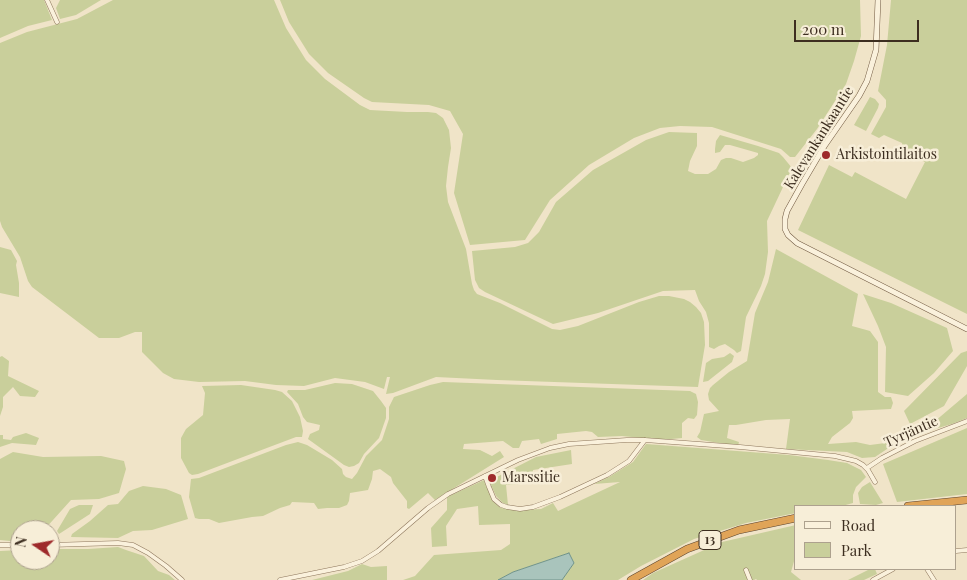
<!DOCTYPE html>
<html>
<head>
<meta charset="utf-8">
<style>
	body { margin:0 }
	#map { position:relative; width:967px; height:580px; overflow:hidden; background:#f0e4c8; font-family:"Playfair Display",serif }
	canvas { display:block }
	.legend { position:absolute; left:794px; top:505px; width:162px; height:65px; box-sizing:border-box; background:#f7eed8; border:1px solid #ada18e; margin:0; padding:6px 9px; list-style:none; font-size:15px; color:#3d2e20 }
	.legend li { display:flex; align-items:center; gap:10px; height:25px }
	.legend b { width:25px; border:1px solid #ada18e }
	.north { position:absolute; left:10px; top:520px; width:50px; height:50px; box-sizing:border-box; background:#f7eed8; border:1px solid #ada18e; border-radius:50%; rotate:282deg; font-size:14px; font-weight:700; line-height:20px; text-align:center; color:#3d2e20 }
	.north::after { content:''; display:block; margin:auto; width:18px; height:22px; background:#9e2a2b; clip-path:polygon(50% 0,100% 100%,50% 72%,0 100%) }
	.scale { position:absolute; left:794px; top:20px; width:125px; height:22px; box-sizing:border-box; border:2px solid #3d2e20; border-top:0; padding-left:6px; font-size:15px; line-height:18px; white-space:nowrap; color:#3d2e20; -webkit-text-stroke:4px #f7eed8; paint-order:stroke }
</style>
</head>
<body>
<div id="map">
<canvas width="967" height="580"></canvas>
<ul class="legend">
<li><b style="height:6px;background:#faf1dc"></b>Road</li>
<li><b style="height:14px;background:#c9cf9b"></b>Park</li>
</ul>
<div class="north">N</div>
<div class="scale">200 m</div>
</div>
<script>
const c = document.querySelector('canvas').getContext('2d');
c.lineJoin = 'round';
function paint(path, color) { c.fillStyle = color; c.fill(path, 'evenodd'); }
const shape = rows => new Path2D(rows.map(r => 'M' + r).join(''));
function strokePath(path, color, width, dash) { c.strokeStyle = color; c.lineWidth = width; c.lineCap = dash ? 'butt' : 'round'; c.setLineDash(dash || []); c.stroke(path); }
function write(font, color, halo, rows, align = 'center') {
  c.font = font + ' "Playfair Display",serif'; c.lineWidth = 5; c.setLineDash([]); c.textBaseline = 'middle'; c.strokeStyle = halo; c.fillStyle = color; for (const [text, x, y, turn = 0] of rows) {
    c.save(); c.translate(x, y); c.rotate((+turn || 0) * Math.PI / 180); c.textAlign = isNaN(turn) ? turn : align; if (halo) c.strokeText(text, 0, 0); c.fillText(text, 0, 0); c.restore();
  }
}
const green = shape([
	[0,0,44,0,52,20,28,26,0,38],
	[60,0,101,0,76,15,60,19,56,8],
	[113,0,274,0,286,28,306,60,325,79,360,105,370,110,407,112,428,112,436,113,443,118,449,130,451,148,448,167,446,186,448,202,466,249,472,284,474,290,477,294,500,303,552,329,560,330,578,326,639,302,659,296,669,296,684,299,690,302,696,307,701,313,704,322,705,345,698,387,497,380,436,377,393,393,386,394,390,377,387,377,384,389,365,382,335,378,304,386,276,385,245,381,199,382,174,379,163,373,142,352,142,332,135,332,119,338,99,338,32,287,28,281,20,257,2,227,0,221,0,43,27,32,77,19],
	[280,0,860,0,861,36,854,61,846,84,817,129,795,157,790,157,781,149,712,127,680,126,660,128,634,138,589,165,550,200,525,240,470,245,454,193,463,134,450,111,429,105,372,102,364,98,328,73,309,54,289,22],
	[891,0,967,0,967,314,798,230,829,165,852,177,855,172,906,199,925,162,904,151,902,143,884,135,879,138,871,134,886,107,886,100,878,91,887,45],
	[870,97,875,99,879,104,878,108,866,131,854,125],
	[669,132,697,133,697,146,690,161,688,171,695,174,708,174,716,169,721,160,726,158,731,158,743,162,754,158,758,155,758,153,730,145,725,145,720,152,715,153,715,149,716,141,720,135,758,146,779,153,783,157,792,168,767,221,768,252,765,274,761,286,746,317,741,351,737,353,734,350,725,344,719,346,714,349,709,347,709,323,706,312,699,301,695,290,663,291,598,313,553,324,485,292,479,288,475,280,472,251,515,247,528,243,539,232,556,202,593,170,646,140],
	[0,247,11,250,17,261,16,265,19,283,19,297,0,293],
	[776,249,858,294,852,326,870,331,878,342,878,392,885,397,891,397,893,403,891,409,852,411,853,418,850,423,832,437,828,444,856,442,870,445,893,442,890,447,875,457,862,458,847,452,786,449,790,419,766,420,736,425,729,425,727,438,739,442,738,446,701,440,697,437,700,432,704,414,719,411,709,400,708,394,710,388,713,385,729,372,747,361,755,313,768,282],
	[863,294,891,303,947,328,953,351,934,373,908,396,885,392,886,347,878,326],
	[967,351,967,366,944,406,910,424,904,411,961,353],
	[730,353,734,356,732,362,708,381,703,382,706,363,712,359,724,357],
	[2,356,9,361,8,376,39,391,35,397,20,396,13,387,3,397,3,407,0,416,0,357],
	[443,382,690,391,696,394,698,402,697,415,694,419,688,418,682,423,682,438,661,440,622,436,598,437,592,432,586,431,557,434,557,439,541,444,539,439,522,441,519,448,513,448,503,441,464,444,463,449,480,450,492,456,500,451,504,457,435,500,428,493,409,509,407,508,407,501,393,483,391,477,380,469,373,471,372,479,368,490,350,493,349,501,347,505,339,508,327,508,318,509,314,503,292,502,290,505,280,508,263,516,252,517,219,523,209,519,199,519,195,518,189,497,191,479,199,478,286,445,298,442,307,445,332,460,342,469,343,474,346,477,352,479,357,473,366,456,382,440,389,419,389,407,394,397,430,385],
	[335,383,352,384,373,391,381,401,386,408,386,418,379,438,364,454,359,463,354,466,349,467,344,465,308,439,310,434,319,430,320,425,307,422,303,417,298,404,287,392,288,390,305,390],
	[241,385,275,390,282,392,292,401,300,417,303,431,302,437,296,437,198,474,192,475,189,473,181,458,181,438,186,429,203,415,205,393,202,386],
	[967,394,967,418,952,424,921,433],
	[967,428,967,494,897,502,883,464],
	[26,433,39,438,36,445,12,443,0,447,0,435,3,435,3,439,11,440,13,437],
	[646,444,789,455,828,460,847,463,861,470,866,477,856,487,853,495,853,503,842,506,796,506,796,513,746,523,694,539,641,566,618,580,562,580,574,563,569,553,513,572,498,580,403,580,415,576,434,555,501,550,510,544,510,524,479,525,478,506,457,509,446,526,447,546,432,547,431,528,447,510,447,497,484,480,493,501,501,508,521,510,541,509,553,503,558,511,620,482,594,484,609,477,633,462],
	[571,450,572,464,533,470,532,483,506,485,508,505,503,503,496,496,489,481,536,457],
	[13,452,43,457,101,456,124,461,126,469,119,493,99,499,71,500,44,530,20,530,20,541,10,541,0,540,0,459],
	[870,482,883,503,876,505,860,504,858,493,862,487],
	[143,486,166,489,181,495,188,519,152,530,133,531,118,538,71,537,72,534,90,521,108,505,118,504,129,491],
	[79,505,93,505,90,514,59,534,57,531,70,509],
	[796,525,796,554,791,572,801,580,757,580,756,579,754,580,643,580,653,573,722,542],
	[118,547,126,550,144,556,158,571,169,575,175,580,0,580,0,551,20,550,20,560,50,560,50,549,88,549],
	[362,564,371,567,387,566,387,580,312,580,348,571],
	[870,569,875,569,877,574,864,580,848,580]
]);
const water = shape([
	[569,553,574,563,562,580,498,580,513,572,569,553]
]);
const street = shape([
	[47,0,57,22],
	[867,468,882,458,915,441,967,421],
	[485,476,489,487,494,499,501,505,507,507,520,509,533,507,560,497,607,475,629,461,645,440],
	[0,545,20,545],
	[50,545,118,543,133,545,148,553,166,566,182,580],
	[956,551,967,550],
	[927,569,934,580],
	[746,570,750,580],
	[280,580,344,567,362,561,378,551,428,508,448,494,518,460,550,448,569,444,627,440,645,440,740,447,835,456,856,461,863,465,868,470,875,482],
	[873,580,893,569]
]);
const secondary = shape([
	[878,0,876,50,867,81,859,96,825,145,802,184,787,211,785,219,785,229,788,235,797,243,967,329]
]);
const highway = shape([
	[908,506,967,500],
	[631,580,687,549,739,530,796,518]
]);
const markers = [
	[826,155,5,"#9e2a2b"],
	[492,478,5,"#9e2a2b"]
];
const shields = [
	[710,540,22]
];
const shieldNames = [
	["13",710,540]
];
const streetNames = [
	["Kalevankankaantie",819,138,-58],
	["Tyrjäntie",911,432,-24]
];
const poiNames = [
	["Arkistointilaitos",836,155],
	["Marssitie",502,478]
];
paint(green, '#c9cf9b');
paint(water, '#a9c4bc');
strokePath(water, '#6f938a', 1);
strokePath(street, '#8d765c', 5);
strokePath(secondary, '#6f573f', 6);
strokePath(highway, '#5b4430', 8);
strokePath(street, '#faf1dc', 4);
strokePath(secondary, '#faf1dc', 5);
strokePath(highway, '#e0a458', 7);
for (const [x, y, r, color] of markers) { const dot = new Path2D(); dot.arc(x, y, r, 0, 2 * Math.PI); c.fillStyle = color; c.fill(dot); strokePath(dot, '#f7eed8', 2); }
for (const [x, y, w] of shields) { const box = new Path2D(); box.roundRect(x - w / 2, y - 9.5, w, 19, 4); c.fillStyle = '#f7eed8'; c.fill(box); strokePath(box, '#3d2e20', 1); }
write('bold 12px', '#3d2e20', null, shieldNames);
write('14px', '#3d2e20', '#f7eed8', streetNames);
write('14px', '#3d2e20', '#f7eed8', poiNames, 'left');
</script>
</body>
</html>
